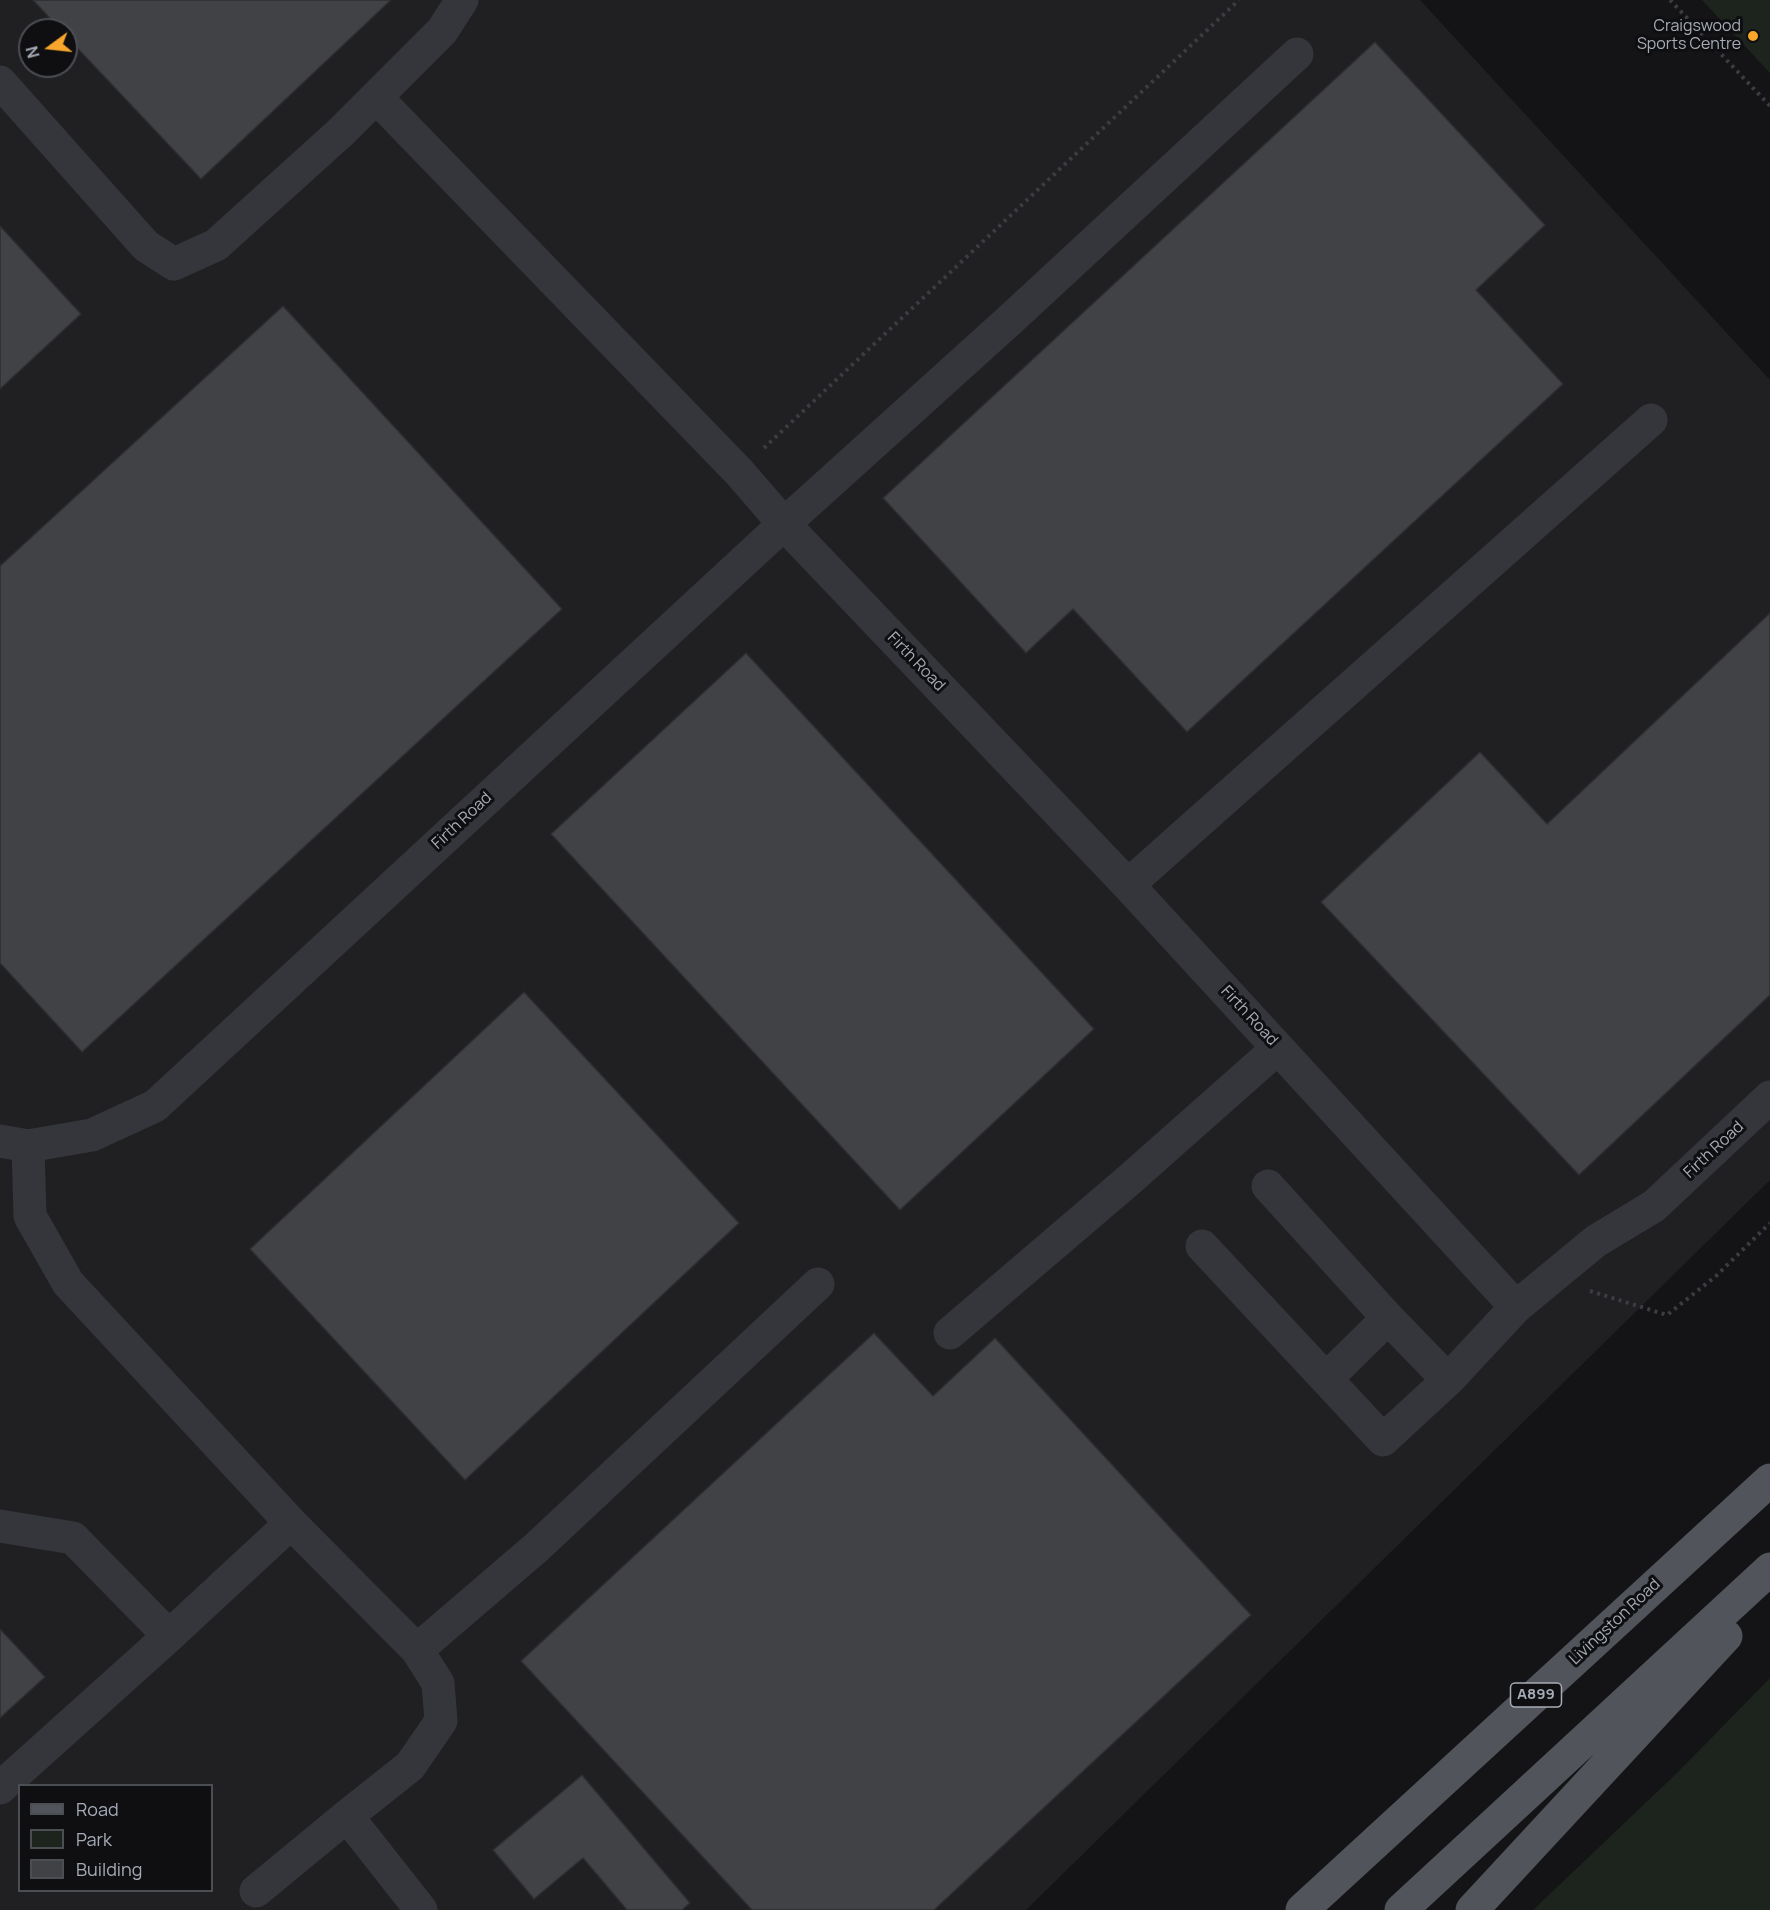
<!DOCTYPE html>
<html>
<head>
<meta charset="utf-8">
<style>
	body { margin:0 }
	#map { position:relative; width:1770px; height:1910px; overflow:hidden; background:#141416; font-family:Manrope,sans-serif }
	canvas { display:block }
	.legend { position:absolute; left:18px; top:1784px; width:195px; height:108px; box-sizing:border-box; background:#0f0f11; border:2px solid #4b4e53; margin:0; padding:8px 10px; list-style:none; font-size:18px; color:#a6acb7 }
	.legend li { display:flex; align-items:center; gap:12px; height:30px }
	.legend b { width:30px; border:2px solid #4b4e53 }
	.north { position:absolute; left:18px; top:18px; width:60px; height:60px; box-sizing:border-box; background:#0f0f11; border:2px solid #4b4e53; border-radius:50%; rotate:255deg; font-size:16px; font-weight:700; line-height:24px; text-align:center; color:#a6acb7 }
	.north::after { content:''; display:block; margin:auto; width:21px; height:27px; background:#f7a62b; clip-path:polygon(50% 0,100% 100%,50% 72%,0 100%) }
</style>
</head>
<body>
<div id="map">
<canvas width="1770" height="1910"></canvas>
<ul class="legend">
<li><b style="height:8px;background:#51545a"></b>Road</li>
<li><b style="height:16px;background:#1c241d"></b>Park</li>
<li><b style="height:16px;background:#404246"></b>Building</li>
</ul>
<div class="north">N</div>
</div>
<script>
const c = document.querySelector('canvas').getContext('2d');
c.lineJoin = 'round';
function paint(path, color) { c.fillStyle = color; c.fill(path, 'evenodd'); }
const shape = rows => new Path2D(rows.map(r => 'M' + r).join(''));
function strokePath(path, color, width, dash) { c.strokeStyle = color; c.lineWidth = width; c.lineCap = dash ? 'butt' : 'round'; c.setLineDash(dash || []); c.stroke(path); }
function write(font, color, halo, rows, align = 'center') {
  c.font = font + ' Manrope,sans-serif'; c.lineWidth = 6; c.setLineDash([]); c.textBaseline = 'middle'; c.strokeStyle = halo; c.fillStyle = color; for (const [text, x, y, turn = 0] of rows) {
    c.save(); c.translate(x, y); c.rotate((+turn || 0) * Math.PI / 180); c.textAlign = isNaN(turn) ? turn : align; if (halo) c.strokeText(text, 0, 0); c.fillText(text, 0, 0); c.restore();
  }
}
const built = shape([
	[0,0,1420,0,1770,380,1770,1180,1026,1910,0,1910],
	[30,30,66,30,66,66,30,66],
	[20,1786,212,1786,212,1890,20,1890]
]);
const green = shape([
	[1702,0,1770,0,1770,73],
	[1770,1678,1770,1910,1533,1910,1678,1772]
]);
const building = shape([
	[33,0,391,0,201,179,66,36,66,30,61,30,33,0],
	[1375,42,1545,225,1476,290,1563,384,1187,732,1073,609,1026,653,883,498,1375,42],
	[0,226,81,314,0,389,0,226],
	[283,306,562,609,82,1052,0,963,0,566,283,306],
	[1770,613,1770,995,1579,1175,1321,902,1480,752,1547,824,1770,613],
	[746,653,1094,1029,900,1210,551,834,746,653],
	[524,992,739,1223,465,1480,250,1249,524,992],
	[874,1333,933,1396,995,1338,1251,1615,934,1910,752,1910,521,1661,874,1333],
	[0,1629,45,1677,0,1718,0,1629],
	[582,1775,690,1903,682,1910,627,1910,583,1858,534,1899,493,1850,582,1775]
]);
const path = shape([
	[1670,0,1770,106],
	[764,448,1239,0],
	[1590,1291,1667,1315,1716,1276,1770,1223]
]);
const minor = shape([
	[0,82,146,246,174,264,216,245,341,132,442,31,462,0],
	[376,97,739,472,784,524,1012,318,1297,54],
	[1128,885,1651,420],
	[0,1141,28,1146,92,1135,155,1106,784,524,1128,885,1516,1307,1596,1241,1654,1206,1770,1097],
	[28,1146,30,1216,68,1283,291,1523,417,1650,438,1683,441,1721,410,1766,347,1816,421,1910],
	[1268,1186,1388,1318,1448,1380],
	[1202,1246,1383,1440,1448,1380,1516,1307],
	[950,1333,1129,1180,1278,1048],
	[1326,1379,1388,1318],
	[0,1526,73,1538,169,1636,0,1788],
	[169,1636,291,1523],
	[417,1650,537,1547,818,1284],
	[256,1891,347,1816]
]);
const major = shape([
	[1302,1910,1770,1480],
	[1401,1910,1770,1569],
	[1472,1910,1726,1636]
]);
const markers = [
	[1753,36,6,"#f7a62b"]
];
const shields = [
	[1536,1695,51]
];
const shieldNames = [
	["A899",1536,1695]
];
const poiNames = [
	["Craigswood",1741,27],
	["Sports Centre",1741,45]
];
const streetNames = [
	["Firth Road",916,662,46],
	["Firth Road",462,821,-43],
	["Firth Road",1249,1016,47],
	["Firth Road",1714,1150,-43],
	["Livingston Road",1615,1622,-43]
];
paint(built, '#202023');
paint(green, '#1c241d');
paint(building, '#404246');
strokePath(building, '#2e2e32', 1.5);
strokePath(path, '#3b3d42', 4, [3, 4.5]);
strokePath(minor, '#35363b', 33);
strokePath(major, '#51545a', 33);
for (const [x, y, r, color] of markers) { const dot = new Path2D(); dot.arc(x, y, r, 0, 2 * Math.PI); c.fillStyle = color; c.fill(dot); strokePath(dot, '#0f0f11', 2); }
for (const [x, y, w] of shields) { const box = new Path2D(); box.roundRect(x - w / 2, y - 12, w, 24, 4.5); c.fillStyle = '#0f0f11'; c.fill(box); strokePath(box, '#a6acb7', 1.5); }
write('bold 15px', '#a6acb7', null, shieldNames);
write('16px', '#a6acb7', '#0f0f11', poiNames, 'right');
write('16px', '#a6acb7', '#0f0f11', streetNames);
</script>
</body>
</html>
